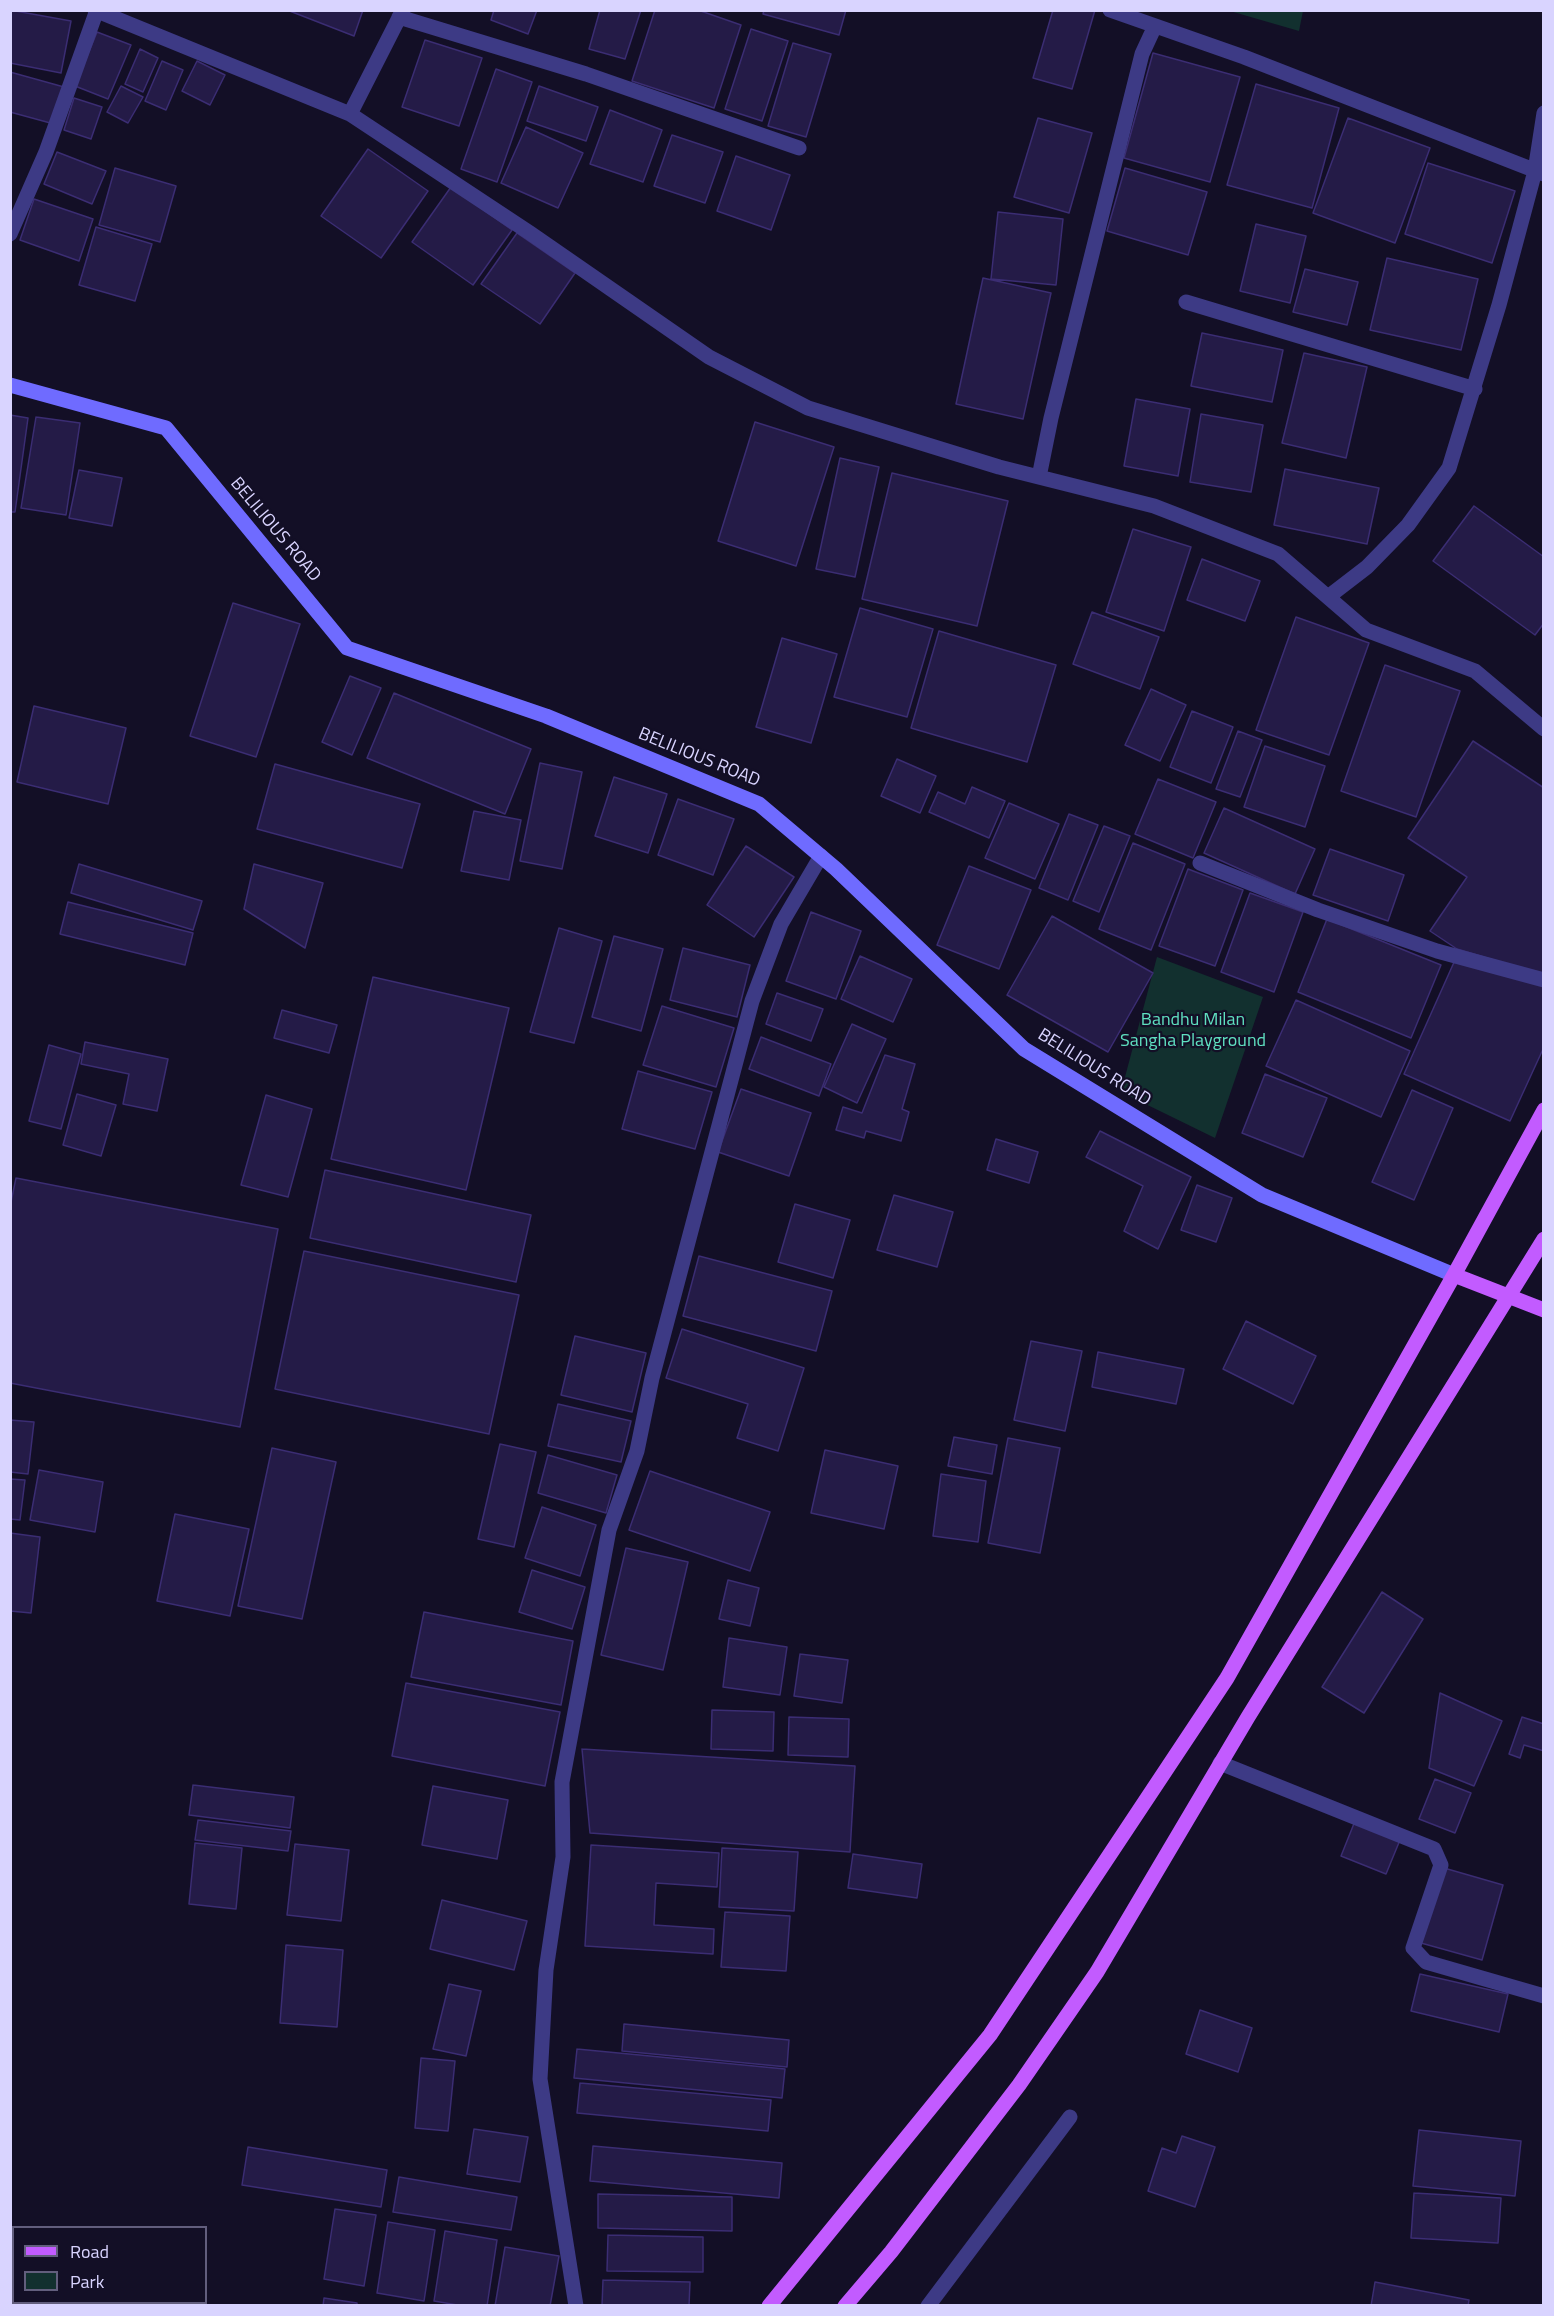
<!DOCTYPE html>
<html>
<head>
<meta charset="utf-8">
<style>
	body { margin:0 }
	#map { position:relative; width:1554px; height:2316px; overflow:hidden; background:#130f26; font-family:"Titillium Web",sans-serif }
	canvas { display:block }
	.frame { position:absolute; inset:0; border:12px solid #d9d4ff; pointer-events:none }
	.legend { position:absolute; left:12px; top:2226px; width:195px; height:78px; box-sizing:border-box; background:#130f26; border:2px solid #625e7d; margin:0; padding:8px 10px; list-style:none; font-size:18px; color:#d9d4ff }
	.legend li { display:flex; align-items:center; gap:12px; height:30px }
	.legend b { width:30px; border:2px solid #625e7d }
</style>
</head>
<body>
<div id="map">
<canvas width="1554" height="2316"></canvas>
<div class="frame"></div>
<ul class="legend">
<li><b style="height:8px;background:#c25bff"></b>Road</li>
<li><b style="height:16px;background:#12302f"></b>Park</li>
</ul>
</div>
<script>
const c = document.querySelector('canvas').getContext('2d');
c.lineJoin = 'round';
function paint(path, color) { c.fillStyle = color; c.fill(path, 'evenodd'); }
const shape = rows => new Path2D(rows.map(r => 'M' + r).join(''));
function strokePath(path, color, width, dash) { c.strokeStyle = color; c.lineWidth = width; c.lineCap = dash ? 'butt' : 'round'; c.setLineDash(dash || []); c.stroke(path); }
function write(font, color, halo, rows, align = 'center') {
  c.font = font + ' "Titillium Web",sans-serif'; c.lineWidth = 4.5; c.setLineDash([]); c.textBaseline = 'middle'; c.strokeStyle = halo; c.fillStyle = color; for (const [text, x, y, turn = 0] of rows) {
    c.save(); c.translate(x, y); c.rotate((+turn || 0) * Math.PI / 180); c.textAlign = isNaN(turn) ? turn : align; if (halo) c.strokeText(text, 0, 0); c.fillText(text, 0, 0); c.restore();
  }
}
const green = shape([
	[1230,11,1303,10,1303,11,1299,31],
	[1157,957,1263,997,1215,1138,1121,1092]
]);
const building = shape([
	[10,10,71,21,61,73,10,63,10,10],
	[287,10,363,10,354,36,287,10],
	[494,10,537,10,528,34,491,20,494,10],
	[600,10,641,10,625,59,589,49,600,10],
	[655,10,698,10,741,25,714,108,632,81,655,10],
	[764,10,846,10,839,35,763,14,764,10],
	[1053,10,1095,10,1072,89,1033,78,1053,10],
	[751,29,788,41,762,121,725,109,751,29],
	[97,32,131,45,108,99,75,86,97,32],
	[425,40,482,58,459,126,402,107,425,40],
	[793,43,831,54,806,137,768,126,793,43],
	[140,49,158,58,143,92,125,84,140,49],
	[1153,53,1240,77,1210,182,1124,158,1153,53],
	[162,61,183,70,166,110,145,101,162,61],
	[197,61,225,75,210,105,182,91,197,61],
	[496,69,532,82,497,182,461,169,496,69],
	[10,72,64,87,54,124,10,112,10,72],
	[1256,84,1339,108,1312,208,1227,185,1256,84],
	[121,86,143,97,128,123,107,112,121,86],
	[539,86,598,107,586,141,527,121,539,86],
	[74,98,102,107,91,139,64,130,74,98],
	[610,110,662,130,643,182,590,164,610,110],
	[1038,118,1092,133,1069,213,1014,197,1038,118],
	[1348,118,1430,148,1395,243,1313,213,1348,118],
	[526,127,583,153,558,208,501,183,526,127],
	[672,135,723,152,705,203,654,186,672,135],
	[368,149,428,191,381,258,321,216,368,149],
	[57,152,106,171,92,204,44,184,57,152],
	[736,156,790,175,771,230,717,211,736,156],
	[1428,163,1515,191,1492,263,1405,234,1428,163],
	[115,168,176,186,160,242,99,225,115,168],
	[1125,168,1207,192,1188,255,1107,231,1125,168],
	[451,187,512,230,473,285,412,242,451,187],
	[34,199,93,219,79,261,20,240,34,199],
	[998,212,1063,219,1056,285,991,279,998,212],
	[1256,224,1306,236,1290,303,1240,291,1256,224],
	[96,227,152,244,135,301,79,285,96,227],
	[517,233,575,273,540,324,481,284,517,233],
	[1387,258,1478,279,1461,350,1370,330,1387,258],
	[1305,269,1358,282,1347,325,1293,312,1305,269],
	[983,278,1051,293,1023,419,956,404,983,278],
	[1202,333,1283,350,1272,402,1191,386,1202,333],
	[1304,353,1367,367,1346,458,1282,443,1304,353],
	[1136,399,1190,409,1178,476,1124,466,1136,399],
	[1201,414,1263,425,1251,492,1190,482,1201,414],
	[10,415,28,418,15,512,10,512,10,415],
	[36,417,80,423,66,515,21,508,36,417],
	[755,422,834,447,796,566,718,541,755,422],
	[840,458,879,467,855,577,816,569,840,458],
	[1285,469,1379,488,1367,544,1274,525,1285,469],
	[79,470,122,478,112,526,69,518,79,470],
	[892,473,1008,501,977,626,862,599,892,473],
	[1474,506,1544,557,1544,623,1535,635,1433,561,1474,506],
	[1133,529,1191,547,1164,631,1106,612,1133,529],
	[1202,559,1260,581,1245,621,1187,600,1202,559],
	[233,603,300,624,256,757,190,736,233,603],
	[860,608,933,629,907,717,834,697,860,608],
	[1092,612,1159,637,1140,689,1073,664,1092,612],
	[1296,617,1369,643,1329,755,1256,730,1296,617],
	[939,631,1056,665,1027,762,911,728,939,631],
	[782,638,837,654,811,743,756,727,782,638],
	[1385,665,1460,691,1416,817,1341,791,1385,665],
	[350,676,381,688,352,755,322,742,350,676],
	[1151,689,1186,705,1160,761,1125,745,1151,689],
	[394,693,531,749,505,814,367,758,394,693],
	[34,706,126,728,108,804,17,782,34,706],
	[1192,711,1233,727,1211,783,1170,767,1192,711],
	[1238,731,1262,740,1240,797,1216,789,1238,731],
	[1473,741,1544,788,1544,975,1457,949,1430,931,1467,877,1408,838,1473,741],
	[1265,746,1325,766,1305,827,1244,807,1265,746],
	[897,759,936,776,920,813,881,796,897,759],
	[540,763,582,772,562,869,520,861,540,763],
	[275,764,420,804,402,868,257,829,275,764],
	[614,777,667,794,648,853,595,836,614,777],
	[1158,779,1216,802,1193,858,1135,834,1158,779],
	[972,787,1005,801,989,838,929,812,938,792,965,804,972,787],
	[678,799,734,819,713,875,658,855,678,799],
	[1009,803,1059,824,1035,879,985,858,1009,803],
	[1224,808,1315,849,1295,894,1204,853,1224,808],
	[474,811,521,820,509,880,461,871,474,811],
	[1069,814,1098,825,1068,900,1039,888,1069,814],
	[1104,826,1130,836,1099,912,1073,901,1104,826],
	[1133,843,1185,864,1151,950,1099,929,1133,843],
	[746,846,794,877,754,937,707,905,746,846],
	[1330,849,1404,875,1388,921,1313,895,1330,849],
	[79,864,202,901,193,930,71,893,79,864],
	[254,864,323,883,305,948,244,909,254,864],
	[969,866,1031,890,999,969,937,945,969,866],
	[1188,869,1243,890,1215,966,1159,946,1188,869],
	[1250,893,1303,912,1274,992,1221,972,1250,893],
	[68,902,193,933,185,965,60,934,68,902],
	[811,912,861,931,836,999,786,981,811,912],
	[1052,916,1153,973,1108,1052,1007,995,1052,916],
	[1327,919,1441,965,1411,1038,1298,992,1327,919],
	[559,928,602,941,574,1043,530,1032,559,928],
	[614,936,663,949,641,1031,592,1017,614,936],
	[683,948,750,965,737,1017,670,1000,683,948],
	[860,956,912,979,893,1022,841,999,860,956],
	[1455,960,1544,984,1544,1047,1510,1121,1404,1074,1455,960],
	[373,977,509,1008,466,1190,331,1159,373,977],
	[777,993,823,1009,811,1041,766,1024,777,993],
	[1296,1000,1410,1051,1381,1117,1266,1066,1296,1000],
	[662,1006,734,1028,716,1087,643,1065,662,1006],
	[282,1010,337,1025,329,1053,274,1038,282,1010],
	[852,1024,886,1039,857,1103,824,1087,852,1024],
	[761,1037,831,1064,819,1096,749,1069,761,1037],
	[85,1042,168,1059,157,1111,123,1104,129,1074,81,1064,85,1042],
	[49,1045,81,1054,61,1129,29,1121,49,1045],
	[885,1055,915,1064,902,1109,909,1112,901,1141,866,1131,864,1138,836,1130,843,1107,862,1113,885,1055],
	[638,1071,712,1092,695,1149,622,1129,638,1071],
	[1265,1074,1327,1098,1303,1157,1242,1133,1265,1074],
	[741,1089,811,1113,789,1176,718,1152,741,1089],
	[1412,1090,1453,1108,1414,1200,1372,1182,1412,1090],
	[77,1094,116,1105,101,1156,63,1145,77,1094],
	[266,1095,312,1109,288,1197,241,1185,266,1095],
	[1100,1131,1191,1177,1158,1249,1124,1231,1143,1186,1086,1157,1100,1131],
	[996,1139,1038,1152,1029,1183,987,1170,996,1139],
	[325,1170,531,1215,516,1282,310,1238,325,1170],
	[16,1178,278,1229,240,1427,10,1383,10,1207,16,1178],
	[1197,1185,1232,1198,1216,1242,1181,1230,1197,1185],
	[894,1195,953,1212,937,1267,877,1250,894,1195],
	[795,1204,850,1220,833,1278,778,1262,795,1204],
	[304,1251,519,1295,489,1434,275,1389,304,1251],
	[699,1256,832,1291,816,1351,683,1316,699,1256],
	[1246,1321,1316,1356,1293,1404,1223,1369,1246,1321],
	[682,1329,804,1368,778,1451,737,1438,748,1404,666,1378,682,1329],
	[575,1336,646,1353,632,1412,561,1395,575,1336],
	[1031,1341,1082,1351,1065,1431,1014,1420,1031,1341],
	[1098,1352,1184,1369,1176,1404,1092,1387,1098,1352],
	[558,1404,631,1421,621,1462,548,1446,558,1404],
	[10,1420,34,1422,28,1474,10,1472,10,1420],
	[954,1437,997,1445,992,1474,948,1466,954,1437],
	[1008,1438,1060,1448,1040,1553,988,1543,1008,1438],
	[500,1444,536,1452,514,1547,478,1539,500,1444],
	[272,1448,336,1462,302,1619,238,1606,272,1448],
	[825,1450,898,1466,884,1529,811,1513,825,1450],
	[548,1455,617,1475,606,1513,538,1493,548,1455],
	[39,1470,103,1482,95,1532,30,1520,39,1470],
	[650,1471,770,1512,750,1571,629,1530,650,1471],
	[941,1474,986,1481,978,1542,933,1536,941,1474],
	[10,1479,25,1480,20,1520,10,1519,10,1479],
	[542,1507,596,1525,580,1576,525,1558,542,1507],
	[175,1514,249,1529,230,1616,157,1601,175,1514],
	[10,1533,40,1537,31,1613,10,1611,10,1533],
	[626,1548,688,1562,663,1670,601,1655,626,1548],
	[532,1570,585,1587,572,1629,519,1612,532,1570],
	[728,1580,759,1588,750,1626,719,1619,728,1580],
	[1382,1592,1423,1619,1364,1713,1322,1687,1382,1592],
	[424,1612,573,1641,561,1705,411,1677,424,1612],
	[729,1638,787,1647,780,1695,723,1687,729,1638],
	[800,1654,848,1660,842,1703,794,1696,800,1654],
	[406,1683,560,1712,545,1786,392,1756,406,1683],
	[1440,1693,1502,1721,1474,1786,1429,1768,1440,1693],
	[712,1710,774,1712,773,1751,711,1749,712,1710],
	[789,1717,849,1719,848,1757,788,1755,789,1717],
	[1522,1717,1544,1724,1544,1751,1524,1745,1520,1758,1509,1754,1522,1717],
	[582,1749,855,1766,850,1852,590,1833,582,1749],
	[1435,1779,1471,1793,1455,1833,1419,1819,1435,1779],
	[193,1785,294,1797,290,1828,189,1815,193,1785],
	[433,1786,508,1800,497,1859,422,1845,433,1786],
	[198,1820,291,1831,288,1851,195,1840,198,1820],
	[1355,1821,1400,1840,1386,1874,1341,1856,1355,1821],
	[195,1843,242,1848,236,1909,189,1904,195,1843],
	[295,1844,349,1850,341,1921,287,1915,295,1844],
	[591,1845,719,1853,717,1887,656,1883,654,1925,714,1929,713,1954,585,1946,591,1845],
	[722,1848,798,1852,794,1911,719,1907,722,1848],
	[853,1854,922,1864,917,1898,848,1888,853,1854],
	[1444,1868,1503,1885,1482,1960,1421,1943,1444,1868],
	[442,1900,527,1921,514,1970,430,1949,442,1900],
	[725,1912,790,1916,786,1971,721,1967,725,1912],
	[286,1945,343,1950,337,2027,280,2023,286,1945],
	[1420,1974,1508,1994,1499,2032,1411,2011,1420,1974],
	[449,1984,481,1991,466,2056,433,2049,449,1984],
	[1200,2010,1252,2028,1238,2072,1186,2054,1200,2010],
	[624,2024,789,2040,787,2067,622,2051,624,2024],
	[577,2049,785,2069,782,2098,574,2078,577,2049],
	[421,2058,455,2061,448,2131,415,2128,421,2058],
	[580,2083,771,2100,768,2131,577,2113,580,2083],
	[474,2129,528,2137,520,2182,467,2174,474,2129],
	[1419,2130,1521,2141,1515,2196,1413,2186,1419,2130],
	[1182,2136,1215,2147,1195,2207,1148,2191,1162,2148,1176,2153,1182,2136],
	[593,2146,782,2163,779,2198,590,2181,593,2146],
	[248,2147,387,2170,381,2207,242,2185,248,2147],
	[399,2177,517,2197,511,2230,393,2212,399,2177],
	[1414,2193,1501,2198,1498,2243,1411,2238,1414,2193],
	[598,2194,732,2197,732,2231,598,2228,598,2194],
	[335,2209,376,2215,364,2286,324,2279,335,2209],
	[388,2222,435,2230,424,2301,377,2293,388,2222],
	[445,2231,497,2240,487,2306,463,2306,434,2301,445,2231],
	[608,2235,703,2237,703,2272,607,2271,608,2235],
	[505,2247,559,2256,550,2306,495,2306,505,2247],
	[603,2280,690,2282,689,2306,602,2306,603,2280],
	[1375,2282,1469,2300,1468,2306,1371,2306,1375,2282],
	[324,2298,357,2303,357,2306,323,2306,324,2298],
	[10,2301,14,2302,46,2306,10,2306,10,2301]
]);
const minor = shape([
	[95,10,350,114,530,233,709,357,808,408,999,467,1154,506,1278,554,1366,630,1475,671,1544,729],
	[1110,10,1244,57,1544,174],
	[399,17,586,74,799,148],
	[350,114,403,10],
	[10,234,46,152,97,10],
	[1186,302,1475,389],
	[1039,477,1051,418,1142,54,1155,26],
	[1328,597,1367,567,1408,525,1449,468,1499,305,1535,171,1544,113],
	[1200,863,1318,910,1437,951,1544,980],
	[1220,1763,1434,1849,1441,1865,1413,1948,1426,1962,1544,1996],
	[10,2290,14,2290],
	[150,2302,183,2306],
	[576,2306,540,2079,546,1970,563,1857,562,1782,609,1530,637,1451,652,1378,752,1001,781,924,821,856],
	[928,2306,1070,2117]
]);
const secondary = shape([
	[10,385,166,428,347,648,546,716,759,804,836,869,1024,1049,1262,1195,1454,1275]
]);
const primary = shape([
	[1454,1275,1544,1310],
	[769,2306,990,2035,1227,1678,1454,1275,1544,1110],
	[845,2306,891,2252,1019,2085,1097,1972,1248,1717,1544,1239]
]);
const streetNames = [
	["BELILIOUS ROAD",275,530,50],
	["BELILIOUS ROAD",699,758,22],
	["BELILIOUS ROAD",1094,1068,32]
];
const parkNames = [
	["Bandhu Milan",1193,1021],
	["Sangha Playground",1193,1042]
];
paint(green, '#12302f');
paint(building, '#241b47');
strokePath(building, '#3b2d73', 1.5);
strokePath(minor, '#3d3a85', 15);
strokePath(secondary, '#6f6bff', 15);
strokePath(primary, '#c25bff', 15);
write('18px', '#d9d4ff', '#130f26', streetNames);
write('18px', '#5fe0c0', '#130f26', parkNames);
</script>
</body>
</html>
